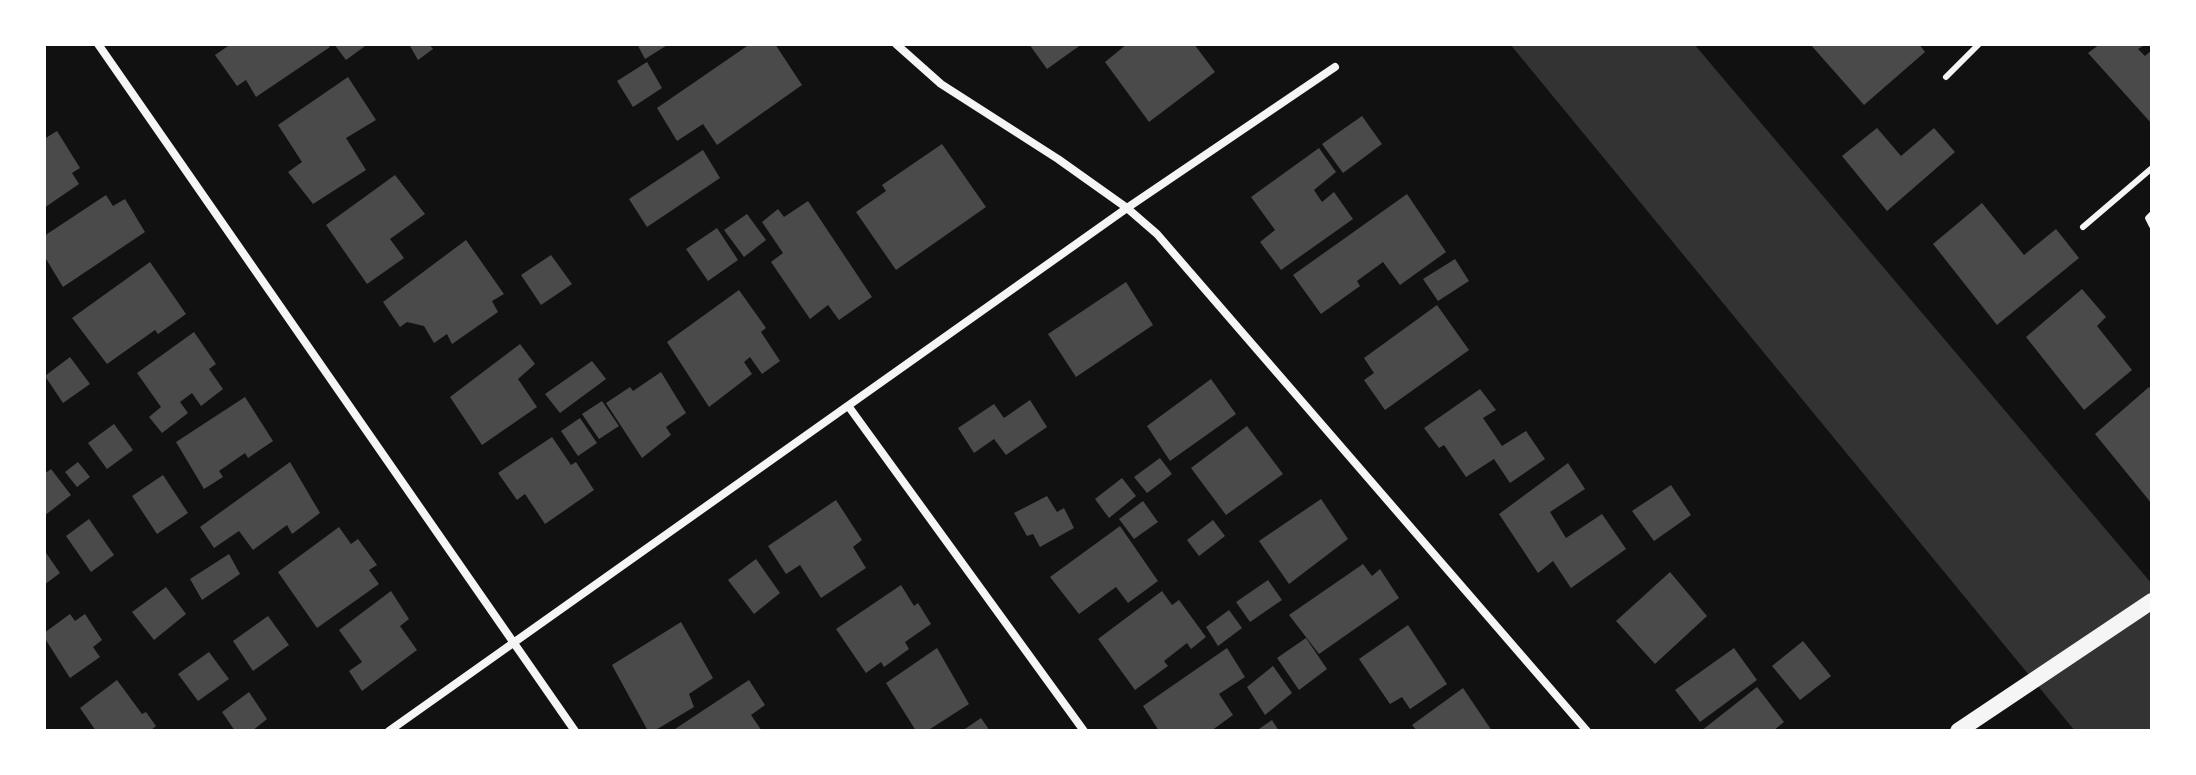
<!DOCTYPE html>
<html>
<head>
<meta charset="utf-8">
<style>
	body { margin:0 }
	#map { position:relative; width:2196px; height:775px; overflow:hidden; background:#111; font-family:"Golos Text",sans-serif }
	canvas { display:block }
	.frame { position:absolute; inset:0; border:46px solid #fff; pointer-events:none }
</style>
</head>
<body>
<div id="map">
<canvas width="2196" height="775"></canvas>
<div class="frame"></div>
</div>
<script>
const c = document.querySelector('canvas').getContext('2d');
c.lineJoin = 'round';
function paint(path, color) { c.fillStyle = color; c.fill(path, 'evenodd'); }
const shape = rows => new Path2D(rows.map(r => 'M' + r).join(''));
function strokePath(path, color, width, dash) { c.strokeStyle = color; c.lineWidth = width; c.lineCap = dash ? 'butt' : 'round'; c.setLineDash(dash || []); c.stroke(path); }
const water = shape([
	[1510,44,1694,44,2152,584,2152,731,2075,731]
]);
const building = shape([
	[231,44,328,44,330,47,256,97,246,80,237,86,215,55],
	[334,44,368,44,346,60],
	[413,44,429,44,433,49,418,60,410,46],
	[637,44,669,44,645,59],
	[750,44,775,44,802,85,717,145,703,124,677,141,657,108],
	[1029,44,1082,44,1047,69],
	[1127,44,1194,44,1215,72,1149,122,1105,62],
	[1810,44,1919,44,1925,52,1864,105],
	[2100,44,2146,44,2138,49,2145,56,2152,50,2152,124,2088,53],
	[647,62,662,88,633,107,617,81],
	[348,77,376,120,346,138,366,170,313,204,288,172,302,162,278,125],
	[1362,116,1382,144,1343,173,1322,144],
	[1877,128,1901,156,1934,128,1955,152,1887,211,1842,156],
	[57,131,80,168,72,173,79,184,44,208,44,139],
	[942,144,986,207,896,270,856,212,886,191,882,185],
	[1319,148,1336,172,1314,190,1322,202,1334,192,1353,219,1281,270,1260,242,1275,230,1251,197],
	[703,150,720,178,647,227,629,199],
	[395,175,425,214,390,239,404,258,367,284,326,225],
	[1407,194,1446,252,1400,285,1383,262,1357,281,1360,286,1321,314,1293,275],
	[106,195,113,206,125,199,145,232,63,287,46,259,44,260,44,236],
	[808,201,872,297,839,320,828,305,810,319,771,262,783,253,762,222,778,209,784,217],
	[1982,203,2024,255,2056,229,2079,258,1997,325,1933,244],
	[747,214,766,240,744,257,724,230],
	[717,228,738,260,708,281,686,249],
	[466,240,504,294,492,301,498,312,452,344,447,334,434,343,424,326,407,322,400,327,383,302],
	[551,255,572,284,541,305,521,275],
	[1455,259,1469,281,1438,301,1423,279],
	[150,262,186,314,158,334,155,330,107,364,72,318],
	[1126,282,1153,325,1076,377,1048,334],
	[2082,289,2106,317,2097,326,2132,370,2084,410,2026,337],
	[739,290,766,328,761,332,780,361,762,374,750,357,744,362,752,374,709,407,667,342],
	[1437,305,1469,350,1385,410,1364,380,1374,373,1364,358],
	[194,332,216,364,209,369,223,389,201,406,192,393,180,402,188,413,162,433,149,417,161,407,137,373],
	[520,344,535,364,518,379,537,407,482,445,450,397],
	[70,357,90,384,63,403,45,376],
	[592,361,606,379,560,413,545,394],
	[661,372,686,413,666,427,671,435,642,458,606,403,630,387,633,391],
	[1211,379,1236,414,1170,461,1147,426],
	[2149,387,2152,391,2152,504,2095,434],
	[1480,389,1496,410,1483,418,1502,446,1526,431,1545,459,1510,483,1494,459,1466,477,1444,445,1439,448,1424,428],
	[245,397,273,441,248,458,245,453,219,471,223,477,204,489,176,442],
	[1030,400,1047,427,1006,455,994,439,974,453,958,428,994,404,1004,418],
	[602,401,619,426,599,439,582,414],
	[580,418,597,443,578,456,561,431],
	[114,424,133,450,107,469,88,443],
	[1247,426,1283,474,1226,515,1191,468],
	[552,437,571,465,576,462,594,490,545,524,525,494,517,500,498,473],
	[1160,458,1172,474,1147,493,1134,477],
	[78,462,90,477,77,487,65,472],
	[290,462,320,513,292,534,287,525,253,550,239,531,214,548,200,527],
	[1568,463,1585,489,1550,512,1566,538,1602,514,1626,549,1571,588,1553,561,1538,573,1499,514],
	[51,469,71,495,44,516,44,474],
	[163,475,188,513,157,534,132,496],
	[1122,478,1136,496,1109,518,1095,499],
	[1671,485,1691,515,1654,541,1632,511],
	[1047,496,1057,512,1064,508,1074,528,1040,547,1033,534,1027,536,1014,513],
	[1321,499,1348,539,1289,584,1259,541],
	[836,500,862,540,853,547,866,568,821,598,800,565,786,574,768,546],
	[1143,501,1158,522,1134,539,1119,519],
	[89,519,114,555,91,572,66,536],
	[1213,520,1225,536,1199,556,1187,540],
	[1120,526,1158,581,1128,603,1116,587,1079,614,1050,577],
	[339,527,351,544,358,539,377,565,369,570,379,584,317,628,278,572],
	[44,550,60,573,44,585],
	[229,554,240,574,202,600,190,579],
	[756,559,780,593,754,614,728,580],
	[1363,564,1372,576,1380,569,1399,598,1319,654,1289,615],
	[1670,572,1707,616,1655,664,1616,621],
	[1268,580,1282,600,1250,622,1236,602],
	[901,585,914,606,918,603,931,624,905,642,909,649,884,667,881,662,866,673,836,629],
	[166,587,186,614,154,640,132,612],
	[391,591,409,619,400,626,417,650,362,691,349,671,362,662,339,630],
	[1162,591,1172,605,1179,600,1206,637,1191,649,1187,643,1164,661,1168,666,1135,690,1098,639],
	[1229,610,1242,628,1218,646,1206,627],
	[70,614,75,621,85,614,102,640,93,647,100,657,70,678,44,637,44,633],
	[268,616,289,645,253,671,233,641],
	[681,622,713,678,689,694,694,707,654,731,648,731,612,665],
	[1408,625,1447,684,1410,709,1402,697,1390,704,1359,659],
	[1306,638,1327,669,1299,690,1277,658],
	[1803,641,1831,676,1800,700,1772,666],
	[937,648,969,704,927,731,916,731,886,683],
	[1227,648,1245,677,1219,694,1233,715,1211,731,1159,731,1143,706],
	[1734,648,1757,680,1700,722,1675,690],
	[209,652,229,679,198,701,178,674],
	[1273,666,1292,693,1265,715,1247,687],
	[117,680,142,714,146,712,156,726,150,731,96,731,80,708],
	[749,680,765,705,751,715,762,731,672,731],
	[1757,687,1784,722,1773,731,1701,731],
	[1463,688,1492,731,1417,731,1412,725],
	[249,692,267,719,252,731,235,731,222,712],
	[981,718,990,731,962,731],
	[1272,720,1279,731,1256,731]
]);
const service = shape([
	[1946,77,1979,44],
	[2152,214,2148,218,2152,226],
	[2083,227,2152,168]
]);
const minor = shape([
	[98,44,575,731],
	[896,44,941,84,1058,159,1127,208,1157,234,1587,731],
	[849,407,1084,731],
	[389,731,1127,208,1335,67]
]);
const secondary = shape([
	[1958,731,2152,601]
]);
paint(water, '#333');
paint(building, '#4a4a4a');
strokePath(service, '#f5f5f5', 6);
strokePath(minor, '#f5f5f5', 8);
strokePath(secondary, '#f5f5f5', 16);
</script>
</body>
</html>
